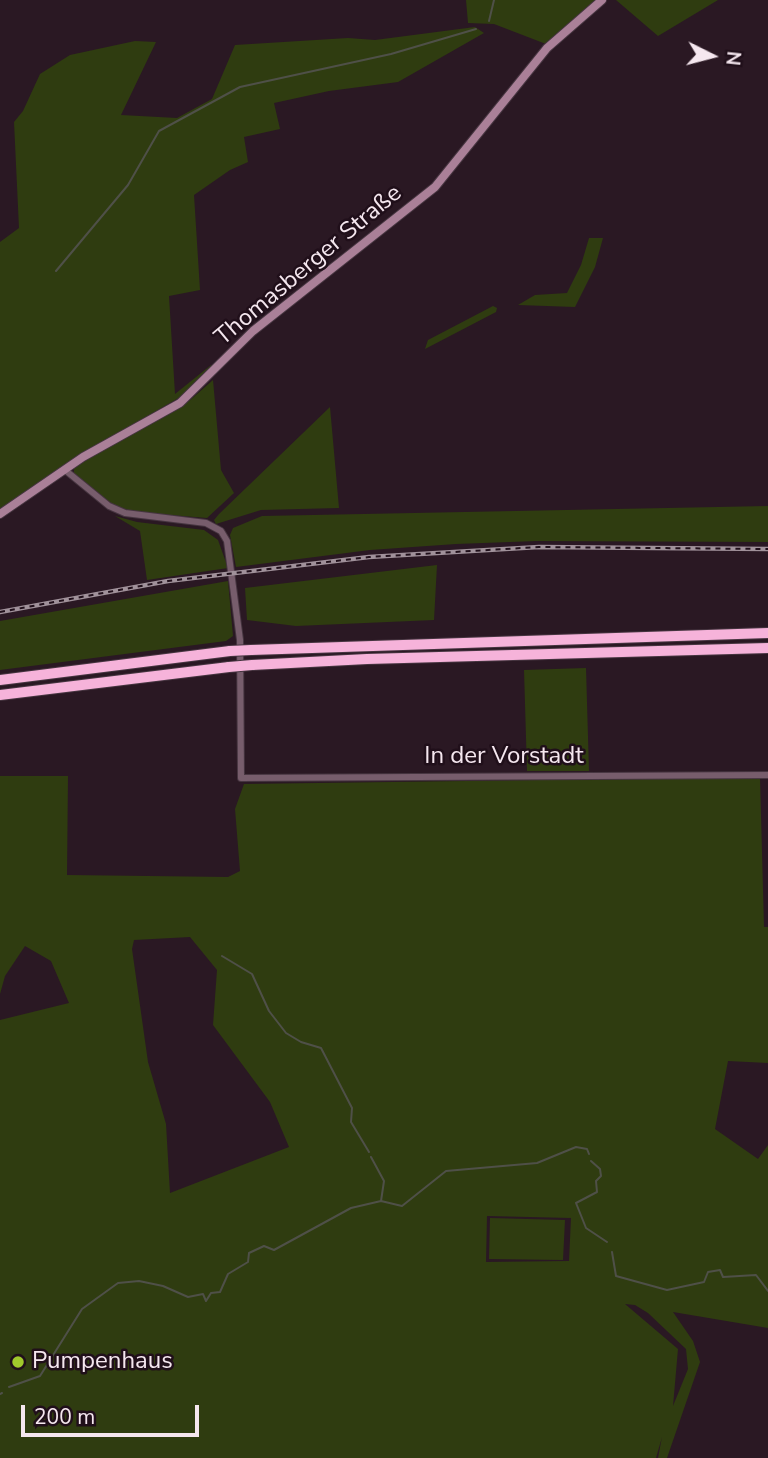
<!DOCTYPE html>
<html>
<head>
<meta charset="utf-8">
<style>
	body { margin:0 }
	#map { position:relative; width:768px; height:1458px; overflow:hidden; background:#2a1823; font-family:"Nunito Sans",sans-serif }
	canvas { display:block }
	.north { position:absolute; left:677px; top:21px; width:70px; height:70px; -webkit-text-stroke:5px #200f1a; paint-order:stroke; rotate:96deg; font-size:19px; font-weight:700; line-height:28px; text-align:center; color:#f5e7ef }
	.north::after { content:''; display:block; margin:auto; width:24px; height:32px; background:#f5e7ef; clip-path:polygon(50% 0,100% 100%,50% 72%,0 100%) }
	.scale { position:absolute; left:21px; top:1405px; width:178px; height:32px; box-sizing:border-box; border:4px solid #f5e7ef; border-top:0; padding-left:9px; font-size:21px; line-height:24px; white-space:nowrap; color:#f5e7ef; -webkit-text-stroke:5px #200f1a; paint-order:stroke }
</style>
</head>
<body>
<div id="map">
<canvas width="768" height="1458"></canvas>
<div class="north">N</div>
<div class="scale">200 m</div>
</div>
<script>
const c = document.querySelector('canvas').getContext('2d');
c.lineJoin = 'round';
function paint(path, color) { c.fillStyle = color; c.fill(path, 'evenodd'); }
const shape = rows => new Path2D(rows.map(r => 'M' + r).join(''));
function strokePath(path, color, width, dash) { c.strokeStyle = color; c.lineWidth = width; c.lineCap = dash ? 'butt' : 'round'; c.setLineDash(dash || []); c.stroke(path); }
function write(font, color, halo, rows, align = 'center') {
  c.font = font + ' "Nunito Sans",sans-serif'; c.lineWidth = 5; c.setLineDash([]); c.textBaseline = 'middle'; c.strokeStyle = halo; c.fillStyle = color; for (const [text, x, y, turn = 0] of rows) {
    c.save(); c.translate(x, y); c.rotate((+turn || 0) * Math.PI / 180); c.textAlign = isNaN(turn) ? turn : align; if (halo) c.strokeText(text, 0, 0); c.fillText(text, 0, 0); c.restore();
  }
}
const green = shape([
	[466,0,596,0,546,44,494,24,468,23],
	[616,0,718,0,658,36],
	[475,27,484,33,398,82,329,91,274,103,280,129,244,137,248,162,230,170,194,195,200,290,169,296,175,394,211,365,215,367,187,393,113,436,0,509,0,242,19,228,14,122,23,111,40,74,70,55,135,41,156,42,121,115,177,118,212,99,235,45,348,38,375,40],
	[589,238,603,238,595,267,575,307,518,305,535,295,567,293,581,265],
	[493,306,497,308,496,312,425,349,428,340],
	[213,380,221,470,234,493,207,518,133,512,112,504,74,473,74,467,189,401],
	[330,407,339,508,261,510,216,524,214,520,219,514],
	[768,506,768,542,537,541,456,544,370,550,236,567,230,535,233,528,262,516],
	[115,516,137,522,204,530,218,540,228,568,147,580,140,531],
	[437,565,434,620,296,626,247,620,245,588],
	[228,581,233,636,226,641,0,670,0,621],
	[586,668,589,771,527,771,524,670],
	[0,776,68,776,67,875,228,877,240,871,235,809,244,784,760,777,764,927,768,927,768,1063,728,1061,715,1129,758,1159,768,1145,768,1328,673,1312,693,1341,700,1362,667,1458,658,1458,662,1437,656,1458,0,1458,0,1020,69,1003,51,961,25,946,5,976,0,994],
	[190,937,217,970,213,1025,270,1102,289,1147,170,1193,166,1124,148,1062,132,949,134,940],
	[487,1216,571,1218,569,1261,486,1262],
	[625,1304,635,1305,648,1313,686,1349,688,1369,673,1406,678,1349],
	[490,1218,565,1220,563,1260,489,1259]
]);
const stream = shape([
	[489,21,494,0],
	[56,271,128,185,159,131,240,87,391,54,476,29],
	[222,956,252,974,269,1011,286,1033,301,1042,321,1048,352,1108,351,1122,369,1152],
	[371,1157,384,1181,381,1201],
	[591,1161,600,1169,601,1176,596,1181,597,1192,576,1203,586,1228,607,1242],
	[612,1252,616,1276,667,1290,704,1282,708,1272,720,1270,723,1277,756,1275,768,1291],
	[9,1387,40,1376,82,1309,118,1283,139,1281,163,1286,188,1297,203,1294,206,1301,211,1293,220,1292,228,1274,248,1262,249,1253,264,1246,274,1250,351,1208,381,1201,402,1206,446,1171,537,1163,576,1147,587,1149,589,1154],
	[0,1394,2,1393]
]);
const minor = shape([
	[65,470,109,506,125,513,206,523,221,531,227,541,240,640,241,778,768,775]
]);
const secondary = shape([
	[0,514,83,457,180,403,253,331,435,187,547,48,602,0]
]);
const motorway = shape([
	[251,650,768,633],
	[252,665,367,659,768,648],
	[0,680,230,651],
	[0,695,229,667]
]);
const rail = shape([
	[0,612,168,581,369,557,539,547,768,549]
]);
const motorwayBridge = shape([
	[230,651,251,650],
	[229,667,252,665]
]);
const markers = [
	[18,1362,7,"#a0c92c"]
];
const streetNames = [
	["Thomasberger Straße",309,266,-40],
	["In der Vorstadt",504,757]
];
const poiNames = [
	["Pumpenhaus",32,1362]
];
paint(green, '#2f3c10');
strokePath(stream, '#4f5048', 2);
strokePath(minor, '#463540', 8);
strokePath(secondary, '#463540', 10);
strokePath(motorway, '#463540', 12);
strokePath(minor, '#775d6c', 6);
strokePath(secondary, '#aa8098', 8);
strokePath(motorway, '#f6b3da', 10);
strokePath(rail, '#a0919a', 4.5);
strokePath(rail, '#200f1a', 2, [5]);
strokePath(motorwayBridge, '#463540', 12, []);
strokePath(motorwayBridge, '#f6b3da', 10);
for (const [x, y, r, color] of markers) { const dot = new Path2D(); dot.arc(x, y, r, 0, 2 * Math.PI); c.fillStyle = color; c.fill(dot); strokePath(dot, '#200f1a', 2.5); }
write('24px', '#f5e7ef', '#200f1a', streetNames);
write('24px', '#f5e7ef', '#200f1a', poiNames, 'left');
</script>
</body>
</html>
